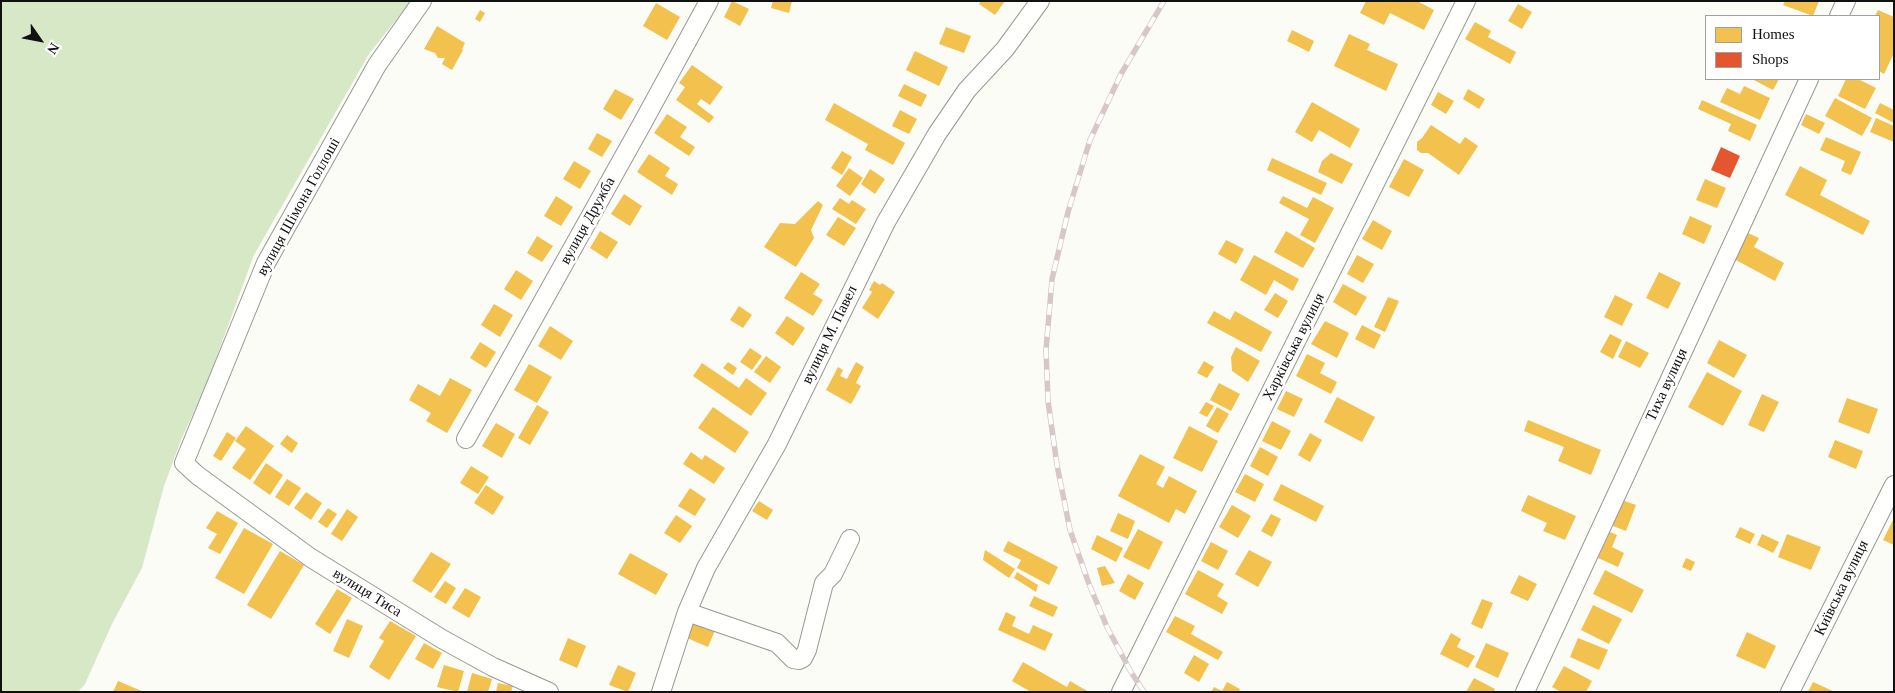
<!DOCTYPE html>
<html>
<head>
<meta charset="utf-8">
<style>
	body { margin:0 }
	#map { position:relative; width:1895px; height:693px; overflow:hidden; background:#fcfcf7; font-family:Georgia,serif }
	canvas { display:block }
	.frame { position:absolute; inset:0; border:2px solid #111; pointer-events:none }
	.legend { position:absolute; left:1705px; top:15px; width:175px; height:65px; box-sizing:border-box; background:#fff; border:1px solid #a0a0a0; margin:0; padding:6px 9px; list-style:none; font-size:15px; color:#111 }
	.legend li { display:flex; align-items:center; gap:10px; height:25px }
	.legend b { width:25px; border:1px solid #a0a0a0 }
	.north { position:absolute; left:15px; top:15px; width:50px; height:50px; -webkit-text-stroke:4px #fff; paint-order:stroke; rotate:123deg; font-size:14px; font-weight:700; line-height:20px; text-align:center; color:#111 }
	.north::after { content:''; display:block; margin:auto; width:18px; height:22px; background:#111; clip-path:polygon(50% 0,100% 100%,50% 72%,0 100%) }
</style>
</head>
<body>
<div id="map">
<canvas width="1895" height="693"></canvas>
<div class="frame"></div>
<ul class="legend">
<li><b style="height:14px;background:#f2c14e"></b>Homes</li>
<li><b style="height:14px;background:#e4572e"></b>Shops</li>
</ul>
<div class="north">N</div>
</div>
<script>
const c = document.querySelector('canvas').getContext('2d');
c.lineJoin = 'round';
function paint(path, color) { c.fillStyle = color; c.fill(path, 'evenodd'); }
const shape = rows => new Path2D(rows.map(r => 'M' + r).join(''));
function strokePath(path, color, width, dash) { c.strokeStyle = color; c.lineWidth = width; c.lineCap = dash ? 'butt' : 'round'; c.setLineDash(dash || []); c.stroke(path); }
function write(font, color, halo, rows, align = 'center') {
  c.font = font + ' Georgia,serif'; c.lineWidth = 5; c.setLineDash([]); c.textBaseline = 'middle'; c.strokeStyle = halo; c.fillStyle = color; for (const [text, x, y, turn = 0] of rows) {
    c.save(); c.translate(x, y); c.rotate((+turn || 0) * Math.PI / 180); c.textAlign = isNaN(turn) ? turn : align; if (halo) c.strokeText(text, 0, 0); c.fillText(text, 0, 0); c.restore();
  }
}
const forest = shape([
	[1,1,411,1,369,54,254,255,207,383,181,440,164,486,142,568,112,624,85,684,78,692,1,692]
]);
const homes = shape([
	[732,1,749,9,740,26,724,17],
	[773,1,792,1,789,13,771,8],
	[981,1,1005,1,995,15,979,4],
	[1366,1,1417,1,1434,10,1424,30,1390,13,1384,25,1360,13],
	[1785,1,1819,1,1813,16,1783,5],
	[656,3,680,17,667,40,643,26],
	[1518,4,1532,12,1522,29,1508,21],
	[480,10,485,13,480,22,475,19],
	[1878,10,1894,17,1894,53,1884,74,1879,71,1879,16,1875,16],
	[1475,22,1491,31,1488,37,1516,52,1510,64,1465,39],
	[437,26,465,43,462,49,463,50,452,70,442,64,445,58,438,58,435,53,424,49],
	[946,27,971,36,964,53,939,44],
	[1292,30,1314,41,1309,52,1287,41],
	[1349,34,1370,44,1367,50,1398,64,1386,91,1334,66],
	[915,51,948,67,939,86,906,70],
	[692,65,723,87,710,105,701,99,697,104,714,117,709,123,676,100,685,87,679,83],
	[1752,79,1779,79,1773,90],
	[1846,79,1858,79,1876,88,1865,109,1838,96],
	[904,84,927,95,921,107,898,96],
	[1744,86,1770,98,1760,120,1720,102,1727,88,1740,94],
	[615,89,634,99,621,120,603,109],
	[1468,89,1485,99,1479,109,1463,99],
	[1438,92,1454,101,1446,114,1431,105],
	[1835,98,1872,118,1862,136,1825,116],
	[1702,100,1757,125,1750,141,1728,131,1731,124,1698,109],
	[1312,102,1360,129,1350,148,1319,130,1312,142,1295,132],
	[834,103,905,143,893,165,865,150,868,144,825,120],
	[1880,103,1894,110,1894,123,1875,113],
	[900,110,917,119,909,134,892,126],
	[667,114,687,127,680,137,695,147,689,156,654,133],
	[1806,114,1825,123,1819,134,1801,125],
	[1876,118,1894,126,1894,142,1870,132],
	[1431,125,1460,144,1465,137,1478,146,1459,175,1428,153,1421,153,1417,150,1417,142,1422,138],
	[597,133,612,141,602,157,588,149],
	[1826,137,1861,152,1851,175,1841,171,1845,161,1820,150],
	[842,151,852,157,842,175,831,168],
	[1331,153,1353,164,1342,184,1318,172,1322,161],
	[649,154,670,168,665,176,678,184,672,195,637,172],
	[1272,158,1327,183,1321,195,1267,170],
	[1404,159,1424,170,1409,197,1389,187],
	[574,161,591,171,580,189,563,179],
	[1800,166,1827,180,1820,195,1870,221,1863,235,1785,195],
	[849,168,863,178,850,196,836,186],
	[870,169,885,179,875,194,861,184],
	[1705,179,1726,188,1717,208,1696,200],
	[624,194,642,206,630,226,611,214],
	[556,196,573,207,561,226,544,216],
	[1283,196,1307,208,1313,197,1334,208,1315,243,1300,235,1309,219,1279,203],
	[840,198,849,204,852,200,866,209,856,224,832,209],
	[818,201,823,205,811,230,814,238,796,267,764,247,780,223,795,224],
	[1690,216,1712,226,1704,244,1682,234],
	[838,217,856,228,844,246,826,235],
	[1373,220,1392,231,1382,250,1362,239],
	[600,231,618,242,607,259,590,248],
	[1286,231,1315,248,1303,268,1274,252],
	[1748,233,1759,238,1754,247,1784,263,1775,281,1734,259],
	[537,236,553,246,542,262,527,253],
	[1226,240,1244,249,1236,264,1218,254],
	[1254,255,1299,279,1293,291,1274,280,1266,295,1240,280],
	[1357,255,1374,264,1363,283,1347,274],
	[516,270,533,281,521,300,504,289],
	[801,272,820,284,813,294,823,300,813,316,784,298],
	[1659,272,1681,283,1668,309,1646,298],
	[874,281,880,285,882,283,895,292,878,319,862,308,872,292,869,290],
	[1343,284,1367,297,1356,316,1333,302],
	[1275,293,1288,301,1278,318,1264,310],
	[1615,295,1633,304,1622,326,1604,317],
	[1388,297,1399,301,1385,332,1374,327],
	[494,304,513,315,500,337,481,325],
	[739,306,752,315,743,328,730,320],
	[1214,311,1230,320,1235,311,1272,332,1261,352,1207,323],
	[787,316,805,328,793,346,775,333],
	[1325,321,1349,333,1337,358,1311,344],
	[1362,325,1381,335,1374,349,1355,339],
	[550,326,573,341,561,360,538,346],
	[1610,334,1622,340,1613,359,1600,352],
	[1719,340,1747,355,1734,378,1707,363],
	[1626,341,1649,353,1640,368,1618,357],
	[480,342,496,352,486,368,470,358],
	[1236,347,1260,361,1248,382,1232,371,1231,357],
	[750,348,762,356,752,370,740,362],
	[1307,354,1325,363,1320,373,1337,382,1331,394,1296,376],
	[766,356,781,367,770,383,754,372],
	[1204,361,1214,367,1207,378,1197,373],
	[728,362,737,368,733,375,723,368],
	[856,362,864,367,856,383,861,386,851,404,826,390,838,367,843,370,840,376,847,379],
	[702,363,739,388,746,378,767,393,751,416,693,376],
	[529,364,552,377,537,403,514,390],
	[1707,372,1742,391,1723,426,1688,407],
	[450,378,472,390,447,433,426,421,431,413,409,400,418,384,440,396],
	[1219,383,1240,394,1231,411,1210,400],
	[1286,391,1303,399,1294,417,1277,409],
	[1762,394,1779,402,1764,432,1748,425],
	[1337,397,1375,417,1362,442,1324,422],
	[1847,398,1878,409,1869,434,1838,422],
	[1206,402,1214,406,1207,417,1199,413],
	[537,405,549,412,530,445,518,438],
	[713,407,749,432,735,453,698,428],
	[1217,407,1229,414,1218,433,1206,426],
	[1528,420,1601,450,1591,475,1558,461,1564,447,1524,431],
	[1272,421,1291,431,1281,450,1262,441],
	[496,423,515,434,502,458,482,446],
	[246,426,274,446,250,480,232,468,246,449,235,441],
	[1189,426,1218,441,1202,472,1173,458],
	[227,432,236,438,221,461,213,456],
	[1310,433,1322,440,1310,462,1298,455],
	[287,435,298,443,292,453,280,444],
	[1835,440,1863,451,1856,469,1828,457],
	[1260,447,1278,457,1268,476,1250,466],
	[691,452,702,460,705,455,725,468,714,484,683,464],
	[1140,454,1165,467,1156,484,1163,488,1169,476,1197,491,1185,514,1176,509,1169,523,1118,496],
	[266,463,283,475,270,495,253,483],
	[471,466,489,477,478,494,460,483],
	[1245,474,1264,484,1255,502,1235,492],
	[287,479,301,488,289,506,275,497],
	[1281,484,1324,506,1316,522,1273,500],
	[486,485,504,497,493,515,474,503],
	[690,488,706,499,695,516,678,506],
	[306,492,322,503,311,520,294,508],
	[1528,495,1576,516,1565,540,1543,531,1547,523,1521,511],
	[1622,500,1636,505,1626,531,1613,526],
	[759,501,773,510,767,520,752,511],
	[1232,505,1251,516,1238,538,1219,527],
	[328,508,337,514,327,528,318,522],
	[347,509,358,517,342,541,331,534],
	[217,511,238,523,220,554,208,548,217,534,206,528],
	[1118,513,1135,521,1128,539,1110,531],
	[1271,514,1281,519,1272,537,1261,531],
	[676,515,692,526,680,543,664,533],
	[1894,518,1894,545,1883,540],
	[1740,527,1755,534,1750,544,1735,537],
	[244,528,273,544,244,594,215,578],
	[1138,529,1163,542,1149,570,1123,557],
	[1610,532,1617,535,1612,547,1624,553,1618,567,1598,558],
	[1762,534,1779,542,1773,553,1757,545],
	[1787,534,1821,547,1811,570,1778,557],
	[1097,535,1123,548,1116,562,1091,549],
	[1008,541,1058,567,1049,585,1017,568,1021,560,1003,551],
	[1211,542,1228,551,1218,570,1201,561],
	[985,550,1015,569,1009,578,983,560],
	[1249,550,1272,562,1258,587,1235,574],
	[280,551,304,565,271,619,247,605],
	[431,552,451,564,431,593,412,581],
	[630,553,668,574,656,595,618,574],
	[1686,558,1695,562,1691,571,1682,567],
	[1105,566,1115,583,1102,586,1097,568],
	[1198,570,1224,584,1217,596,1228,603,1222,614,1185,594],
	[1605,570,1644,590,1632,613,1593,594],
	[1017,572,1038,585,1036,592,1014,578],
	[1128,574,1144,583,1135,600,1119,591],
	[1519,575,1537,584,1528,601,1510,593],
	[445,581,456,588,446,604,434,597],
	[465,588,481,597,469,618,452,608],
	[337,589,352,598,330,634,315,624],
	[1034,596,1058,607,1053,617,1029,606],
	[1482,599,1493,603,1482,629,1471,624],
	[1593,605,1622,619,1609,644,1581,630],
	[1006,612,1016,617,1012,626,1029,634,1033,625,1053,634,1045,651,998,630],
	[1175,616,1195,626,1191,634,1223,652,1218,660,1166,632],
	[347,619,363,626,349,658,333,651],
	[695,619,716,628,708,647,687,638],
	[390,621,416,636,389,680,369,667,384,641,379,638],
	[1747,632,1776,646,1765,669,1736,656],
	[1451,633,1461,639,1457,647,1475,656,1468,668,1440,654],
	[568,638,586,646,577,668,559,660],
	[1578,638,1608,650,1599,670,1570,657],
	[424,643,442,653,433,669,415,659],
	[1486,643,1509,653,1498,678,1475,667],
	[1194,655,1209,664,1199,682,1184,673],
	[1023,662,1067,687,1070,681,1089,692,1031,692,1012,681],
	[444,665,464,671,458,692,437,687],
	[618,665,636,673,628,692,609,685],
	[1564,666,1592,681,1586,692,1561,692,1552,687],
	[472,673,492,679,488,692,467,692],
	[1474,678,1495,689,1494,692,1466,692],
	[118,681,144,692,113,692],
	[1227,682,1240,689,1239,692,1211,692,1214,687,1222,691],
	[1813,682,1835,692,1808,692],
	[498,683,513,686,511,692,496,692]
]);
const shops = shape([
	[1721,147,1740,156,1730,178,1711,170]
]);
const minor = shape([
	[422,1,377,65,266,263,184,463,197,475,311,558,442,639,493,667,549,692],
	[1839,16,1846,1],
	[466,439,642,124,709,1],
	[687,612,777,643,793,659,799,660,803,658,807,650,824,583,833,574,850,539],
	[661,692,687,612,706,568,777,444,886,222,937,134,967,90,1005,49,1040,1],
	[1121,692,1466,1],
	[1525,692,1809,79],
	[1790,692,1894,485]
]);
const rail = shape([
	[1144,692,1131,672,1107,627,1089,584,1070,530,1057,465,1048,401,1046,350,1052,279,1068,212,1090,140,1121,74,1164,1]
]);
const streetNames = [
	["вулиця Шімона Голлоші",299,207,-61],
	["вулиця Дружба",588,221,-61],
	["вулиця М. Павел",830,335,-64],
	["Харківська вулиця",1294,347,-63],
	["Тиха вулиця",1667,385,-65],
	["Київська вулиця",1842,588,-64],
	["вулиця Тиса",367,593,32]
];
paint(forest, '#d7e8c7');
paint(homes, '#f2c14e');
paint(shops, '#e4572e');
strokePath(minor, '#979795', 20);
strokePath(minor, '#fffffe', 18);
strokePath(rail, '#d7c7c7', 5.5);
strokePath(rail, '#fff', 4, [11]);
write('15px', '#111', '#fff', streetNames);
</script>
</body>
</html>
